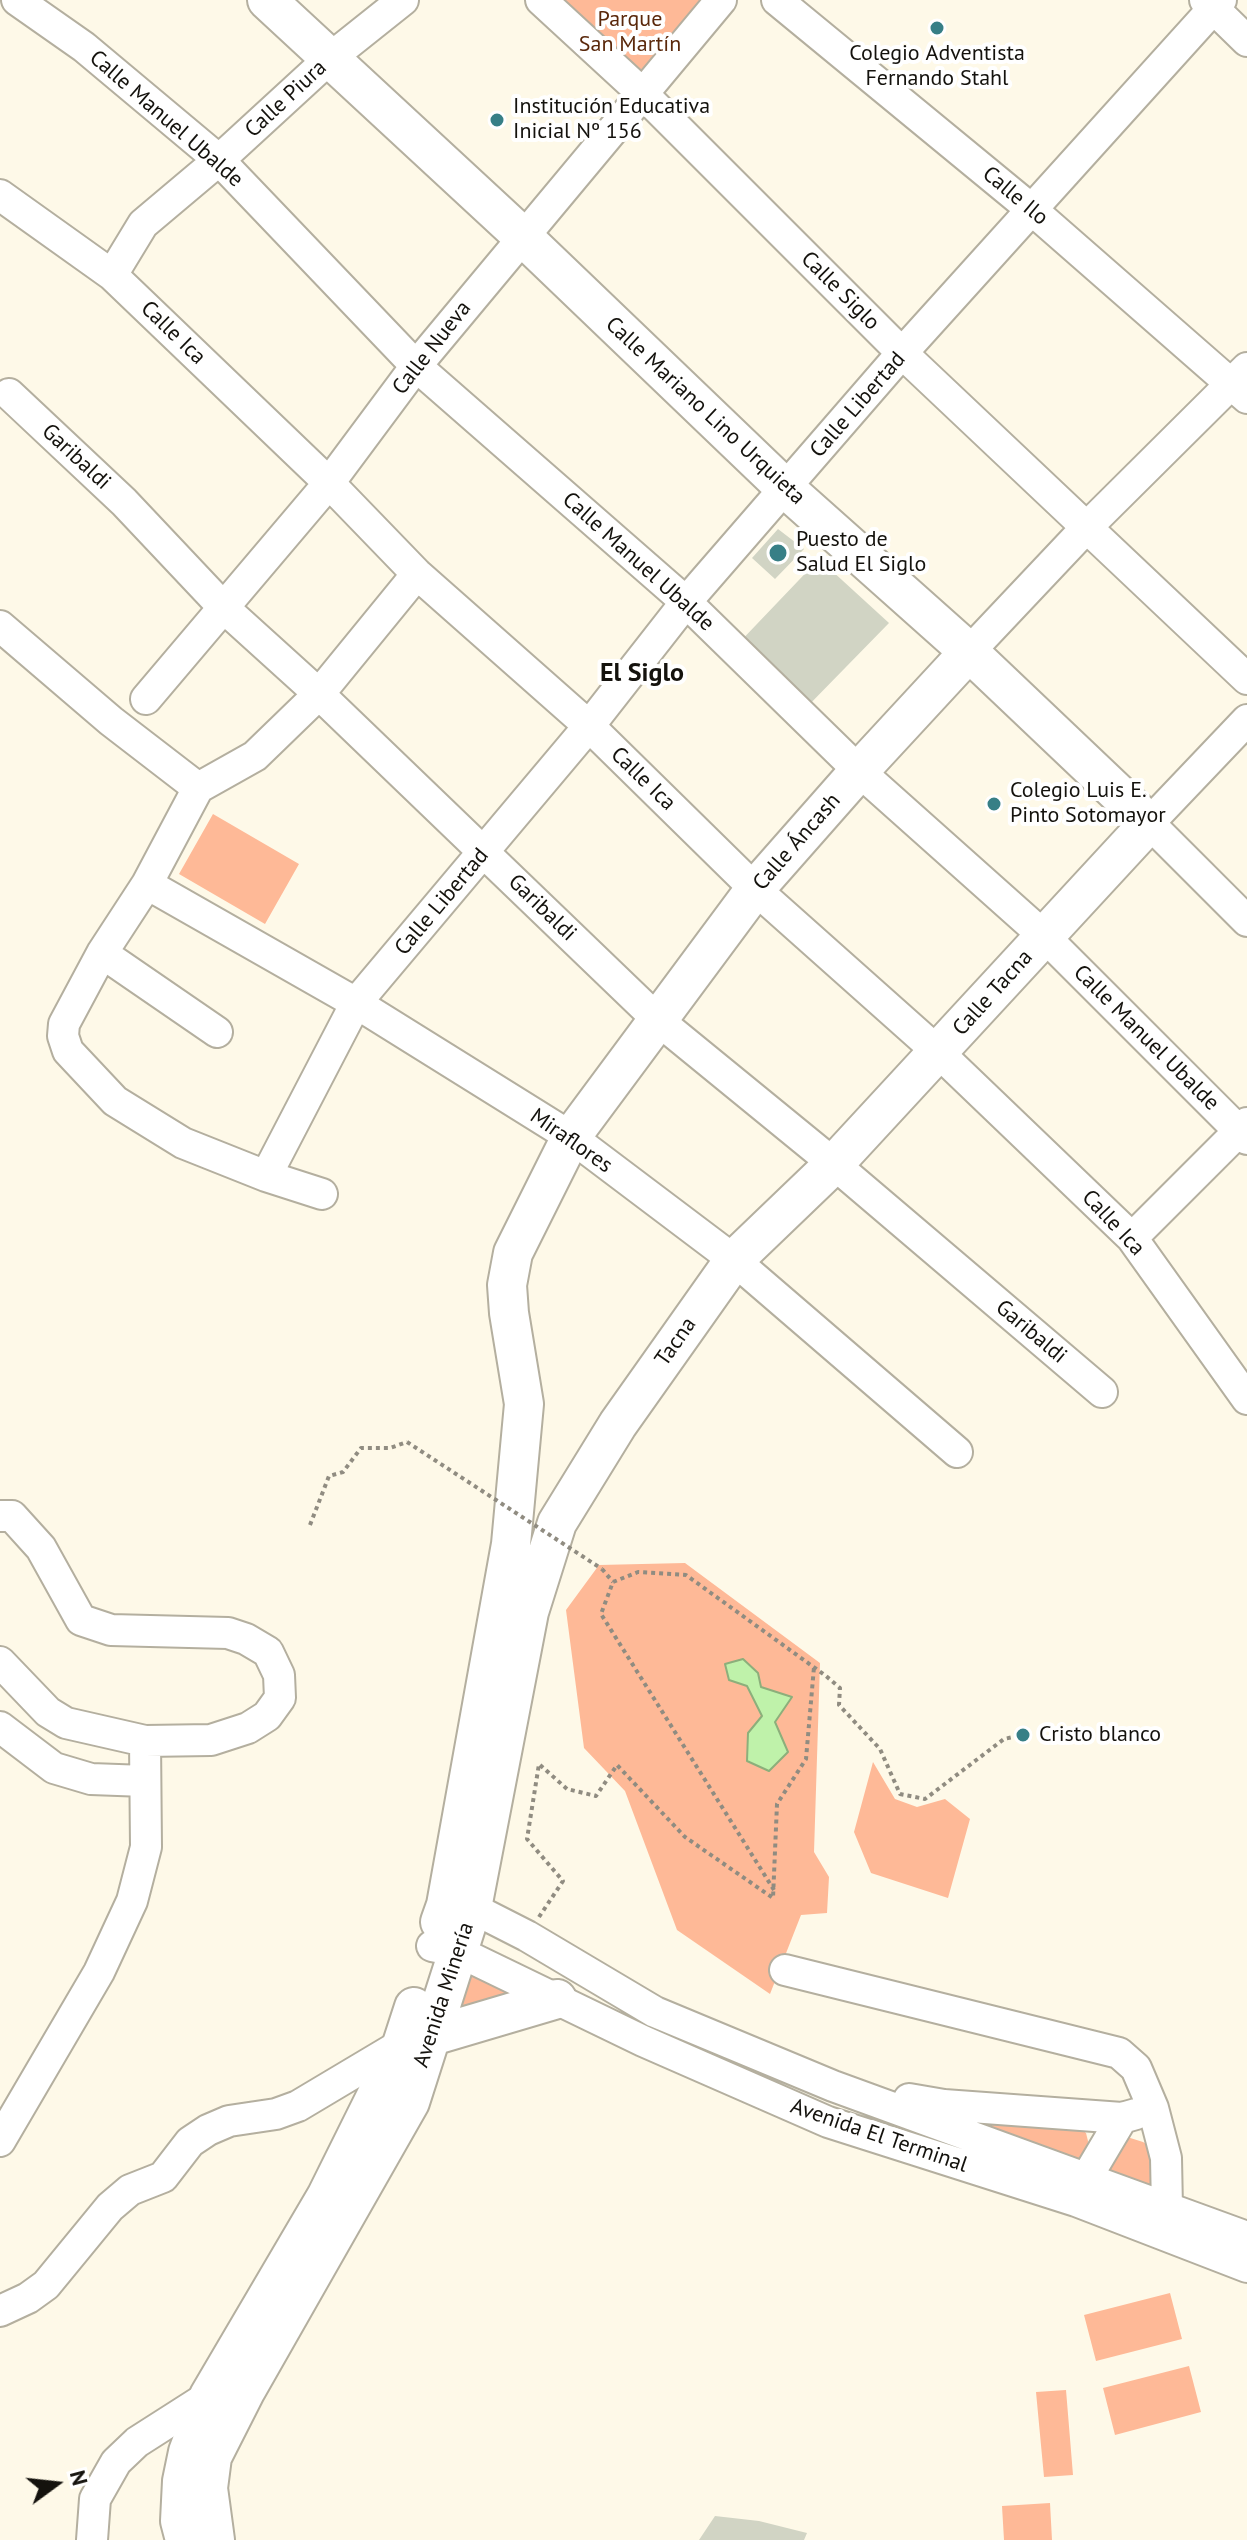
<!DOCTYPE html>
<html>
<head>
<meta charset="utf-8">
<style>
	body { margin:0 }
	#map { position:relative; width:1247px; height:2540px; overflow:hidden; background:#fef9e8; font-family:"PT Sans",sans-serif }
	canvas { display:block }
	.north { position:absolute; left:16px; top:2444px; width:80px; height:80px; -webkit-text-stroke:6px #fff; paint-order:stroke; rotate:75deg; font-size:22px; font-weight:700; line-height:32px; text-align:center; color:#14120d }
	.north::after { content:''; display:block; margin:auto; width:28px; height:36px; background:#14120d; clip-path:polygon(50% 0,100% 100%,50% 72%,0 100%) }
</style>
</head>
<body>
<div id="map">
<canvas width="1247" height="2540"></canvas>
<div class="north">N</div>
</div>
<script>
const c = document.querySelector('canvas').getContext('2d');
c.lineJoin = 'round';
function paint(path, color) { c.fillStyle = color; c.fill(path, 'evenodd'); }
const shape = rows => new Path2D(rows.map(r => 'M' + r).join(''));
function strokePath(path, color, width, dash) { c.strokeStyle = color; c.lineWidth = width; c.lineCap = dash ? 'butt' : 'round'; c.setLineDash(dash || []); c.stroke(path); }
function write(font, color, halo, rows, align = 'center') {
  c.font = font + ' "PT Sans",sans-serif'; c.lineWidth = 8; c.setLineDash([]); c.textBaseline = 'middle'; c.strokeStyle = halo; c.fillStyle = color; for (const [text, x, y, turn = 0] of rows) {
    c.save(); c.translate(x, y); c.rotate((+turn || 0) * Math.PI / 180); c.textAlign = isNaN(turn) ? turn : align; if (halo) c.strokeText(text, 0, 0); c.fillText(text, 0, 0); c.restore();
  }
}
const green = shape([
	[547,0,700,0,633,80],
	[213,814,299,864,265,924,179,874],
	[685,1563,820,1663,814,1852,829,1877,827,1913,801,1915,770,1994,677,1930,625,1791,584,1748,566,1610,599,1565],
	[873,1762,895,1799,917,1807,945,1799,970,1819,948,1898,871,1873,854,1832],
	[463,1965,517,1999,446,2022],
	[950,2115,1079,2127,1086,2133,1088,2141,1087,2155,1082,2161],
	[1124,2136,1143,2142,1151,2147,1154,2183,1151,2187,1107,2173,1108,2160],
	[1170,2293,1182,2339,1096,2361,1084,2315],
	[1189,2366,1201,2412,1115,2435,1103,2388],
	[1066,2390,1073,2475,1044,2477,1036,2392],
	[1050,2503,1052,2540,1004,2540,1002,2506]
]);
const water = shape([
	[743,1659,758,1673,761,1687,792,1697,775,1722,788,1752,769,1771,747,1761,748,1733,762,1716,747,1686,729,1680,725,1664,743,1659]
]);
const building = shape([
	[778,529,804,549,775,579,752,558],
	[819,559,889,623,802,712,735,647],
	[715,2516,759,2521,807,2533,804,2540,699,2540]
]);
const path = shape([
	[310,1525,329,1476,343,1472,361,1448,390,1448,407,1442],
	[602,1569,613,1582],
	[774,1890,601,1614,613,1582,638,1572,686,1575,826,1676,840,1688,839,1705,880,1749,900,1794,925,1799,1004,1739,1023,1735],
	[539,1917,563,1881,527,1839,539,1764,567,1789,596,1796,617,1765,685,1837,773,1898,777,1804,806,1759,814,1667]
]);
const minor = shape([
	[17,0,84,47,219,160,416,366,686,602,859,771,1044,936,1247,1139],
	[541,0,642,93,902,353,1247,679],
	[777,0,1031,209,1247,398],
	[1205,0,1247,41],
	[0,195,112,275,329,483,417,574,589,726,755,889,938,1052,1132,1238,1247,1399],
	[112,275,143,224,219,160,329,59,403,0],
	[9,394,124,502,224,608,319,694,659,1021,834,1164,1102,1392],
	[0,626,111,721,198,788],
	[969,652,1087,527,1247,368],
	[146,699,329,483,416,366,721,0],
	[1247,720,1149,823,1247,921],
	[147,884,356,1003,571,1137,734,1260,957,1452],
	[102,953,217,1032],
	[266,1176,356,1003,589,726,686,602,902,353,1221,0],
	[322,1194,266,1176,183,1143,115,1101,68,1051,63,1036,64,1024,102,953,147,884,198,788,255,756,319,694,417,574],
	[1132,1238,1247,1123],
	[0,1516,12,1516,41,1548,81,1620,111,1630,228,1633,246,1639,268,1652,279,1675,280,1698,267,1716,248,1728,211,1740,145,1741,66,1723,48,1712,0,1662],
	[0,1727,54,1768,91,1779,145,1781],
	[450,1905,472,1908,527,1936,655,2012,833,2086,1247,2237],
	[432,1946,457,1951,643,2041,828,2122,1076,2201,1247,2267],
	[785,1970,1119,2053,1136,2068,1153,2108,1166,2158,1167,2208,1159,2225],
	[909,2099,944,2105,1122,2118],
	[0,2141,99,1972,132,1901,146,1847,145,1741],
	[1080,2192,1087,2177,1122,2118,1136,2114],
	[0,2311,28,2298,46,2285,110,2207,130,2190,163,2177,190,2142,208,2130,229,2121,276,2114,298,2106,402,2044],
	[92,2540,95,2499,116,2462,137,2442,209,2396]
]);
const major = shape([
	[440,1922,446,1905,511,1544,524,1404,509,1313,507,1285,513,1253,571,1137,755,889,859,771,969,652],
	[432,2036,557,1999],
	[185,2540,180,2521,182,2481,188,2452,209,2396,326,2197,402,2044,414,2007],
	[215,2540,208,2488,212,2457,246,2390,410,2102,472,1908,529,1612,557,1523,618,1424,734,1260,834,1164,1149,823,969,652,786,489,522,236,267,0]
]);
const pathBridge = shape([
	[407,1442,602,1569]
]);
const markers = [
	[937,28,8,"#377f86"],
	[497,120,8,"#377f86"],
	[778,553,10,"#377f86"],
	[994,804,8,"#377f86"],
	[1023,1735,8,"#377f86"]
];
const parkNames = [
	["Parque",630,20],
	["San Martín",630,45]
];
const poiNames = [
	["Colegio Adventista",937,54,"center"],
	["Fernando Stahl",937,79,"center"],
	["Institución Educativa",513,107],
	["Inicial Nº 156",513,132],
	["Puesto de",796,540],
	["Salud El Siglo",796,565],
	["Colegio Luis E.",1010,791],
	["Pinto Sotomayor",1010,816],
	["Cristo blanco",1039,1735]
];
const streetNames = [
	["Calle Piura",286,99,-43],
	["Calle Manuel Ubalde",166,119,41],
	["Calle Ilo",1015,196,40],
	["Calle Siglo",840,291,45],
	["Calle Ica",173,333,44],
	["Calle Nueva",432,348,-52],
	["Calle Libertad",858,405,-49],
	["Calle Mariano Lino Urquieta",705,411,43],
	["Garibaldi",76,457,43],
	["Calle Manuel Ubalde",638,562,42],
	["Calle Ica",643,779,44],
	["Calle Áncash",797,842,-49],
	["Calle Libertad",442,902,-50],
	["Garibaldi",542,908,44],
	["Calle Tacna",993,993,-48],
	["Calle Manuel Ubalde",1146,1038,45],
	["Miraflores",571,1141,35],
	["Calle Ica",1113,1223,47],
	["Garibaldi",1031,1332,40],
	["Tacna",676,1342,-55],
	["Avenida Minería",444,1995,-72],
	["Avenida El Terminal",879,2136,19]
];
const quarterNames = [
	["El Siglo",642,674]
];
paint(green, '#feb997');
paint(water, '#bff2aa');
strokePath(water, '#8caf7b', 2);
paint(building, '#d1d4c4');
strokePath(minor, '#b4af9f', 34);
strokePath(major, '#b4af9f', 42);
strokePath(path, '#908c81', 4, [4, 4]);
strokePath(minor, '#fff', 30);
strokePath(major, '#fff', 38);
strokePath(pathBridge, '#908c81', 4, [4, 4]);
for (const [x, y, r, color] of markers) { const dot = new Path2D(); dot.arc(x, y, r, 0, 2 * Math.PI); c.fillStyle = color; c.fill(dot); strokePath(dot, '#fff', 3); }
write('22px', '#5a280b', '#fff', parkNames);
write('22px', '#14120d', '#fff', poiNames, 'left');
write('22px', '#14120d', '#fff', streetNames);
write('bold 26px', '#14120d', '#fff', quarterNames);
</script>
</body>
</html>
